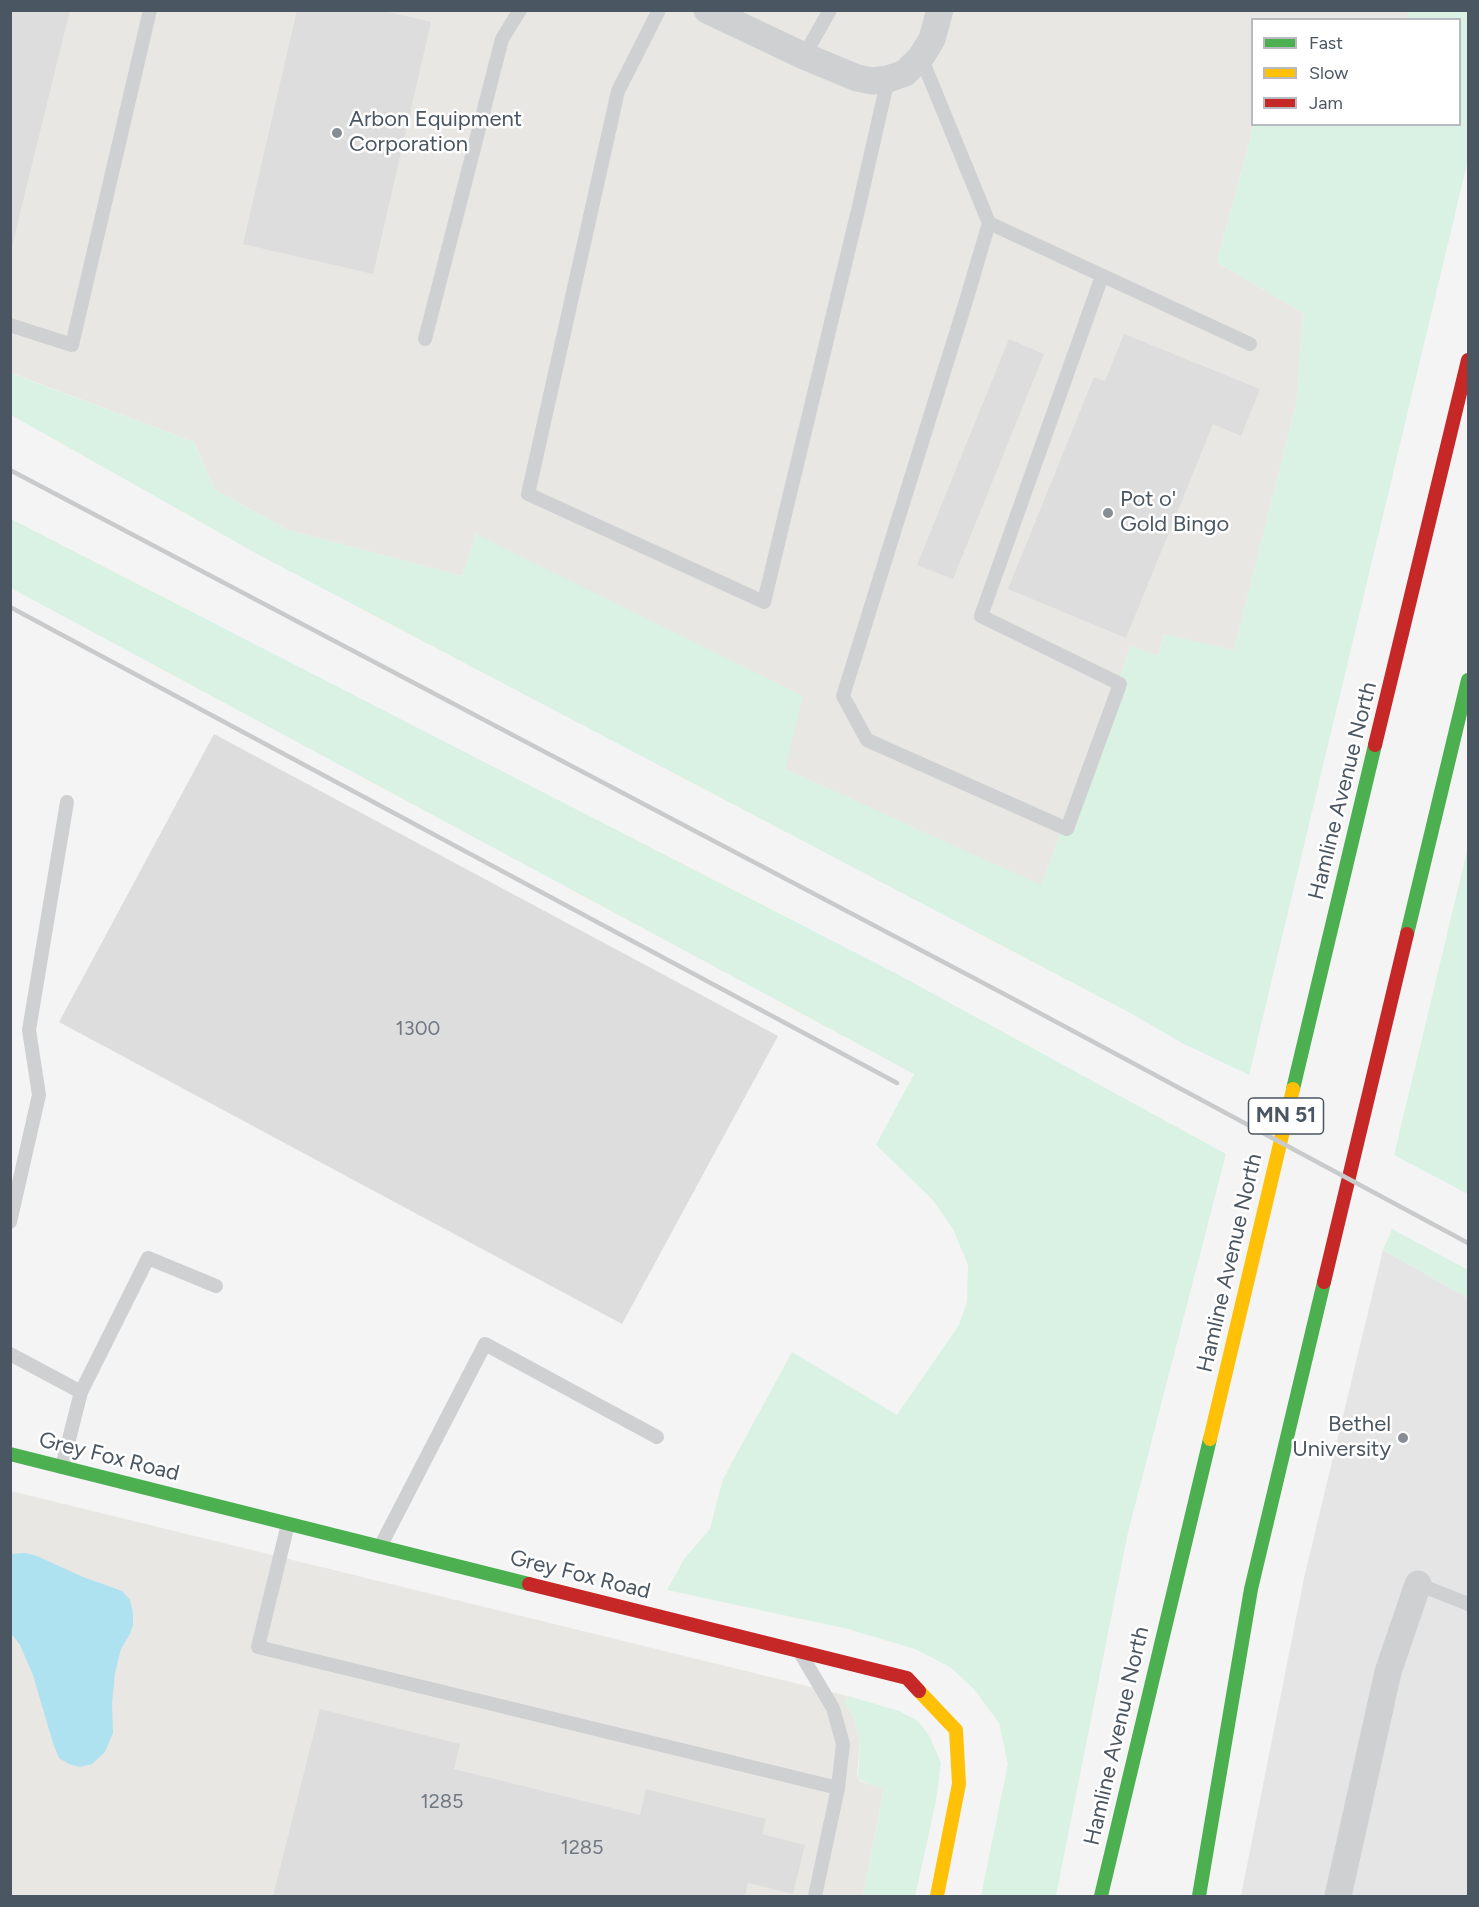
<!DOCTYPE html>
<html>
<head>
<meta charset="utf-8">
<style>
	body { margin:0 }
	#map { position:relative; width:1479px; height:1907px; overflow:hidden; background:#f4f4f4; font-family:Figtree,sans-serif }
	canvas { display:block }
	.frame { position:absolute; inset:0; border:12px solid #4a5661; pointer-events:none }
	.legend { position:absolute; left:1251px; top:18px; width:210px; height:108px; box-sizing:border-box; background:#fff; border:2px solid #b7bbc0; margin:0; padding:8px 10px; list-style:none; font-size:18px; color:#4a5661 }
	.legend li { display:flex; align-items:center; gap:12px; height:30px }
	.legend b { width:30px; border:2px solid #b7bbc0 }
</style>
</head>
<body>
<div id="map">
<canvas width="1479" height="1907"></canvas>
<div class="frame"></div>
<ul class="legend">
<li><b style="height:8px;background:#4caf50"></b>Fast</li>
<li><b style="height:8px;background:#ffc107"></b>Slow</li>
<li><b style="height:8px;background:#c62828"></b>Jam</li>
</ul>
</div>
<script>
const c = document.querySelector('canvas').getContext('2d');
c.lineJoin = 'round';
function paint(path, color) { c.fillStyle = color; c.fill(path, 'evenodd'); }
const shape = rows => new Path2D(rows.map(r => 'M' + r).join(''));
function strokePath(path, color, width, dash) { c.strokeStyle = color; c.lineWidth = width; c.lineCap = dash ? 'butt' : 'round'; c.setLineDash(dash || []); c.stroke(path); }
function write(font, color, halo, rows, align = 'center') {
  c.font = font + ' Figtree,sans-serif'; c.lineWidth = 5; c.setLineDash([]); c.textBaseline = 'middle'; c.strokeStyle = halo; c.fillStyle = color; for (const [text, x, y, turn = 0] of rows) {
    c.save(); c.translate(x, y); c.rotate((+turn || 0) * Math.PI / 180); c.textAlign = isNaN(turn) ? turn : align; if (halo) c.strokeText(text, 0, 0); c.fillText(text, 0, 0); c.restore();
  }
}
const commercial = shape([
	[11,11,1410,11,1407,19,1252,20,1252,124,1254,125,1217,262,1303,313,1297,401,1234,651,1164,634,1158,656,1131,646,1041,886,785,769,476,534,462,576,288,530,214,489,194,442,11,373],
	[11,1491,848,1696,845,1703,853,1716,860,1741,857,1776,860,1781,884,1789,863,1896,11,1896]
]);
const education = shape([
	[1383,1250,1468,1298,1468,1896,1241,1896,1304,1578]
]);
const green = shape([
	[1410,11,1468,11,1468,160,1249,1075,1182,1043,1134,1015,261,556,11,415,10,373,194,442,214,489,288,530,462,576,476,534,803,696,785,769,1041,885,1131,646,1158,656,1164,634,1234,650,1297,401,1303,313,1217,262,1254,125,1460,124,1460,20,1407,19],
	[11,519,897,974,1226,1154,1128,1532,1056,1896,981,1896,1008,1764,999,1723,974,1689,950,1667,915,1649,848,1629,667,1590,684,1559,710,1529,723,1479,792,1352,897,1415,959,1325,967,1301,968,1265,953,1229,932,1199,876,1145,914,1074,11,588],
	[1468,847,1468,1194,1394,1155],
	[1392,1229,1468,1270,1468,1298,1383,1250],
	[848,1696,899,1711,918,1721,930,1737,941,1763,936,1801,915,1896,863,1896,884,1790,858,1779,860,1741,853,1716,845,1703]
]);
const water = shape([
	[26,1553,37,1556,83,1577,122,1591,130,1600,133,1613,133,1625,130,1634,121,1649,115,1673,112,1704,113,1733,105,1752,92,1764,80,1767,69,1764,59,1758,53,1743,33,1675,20,1645,11,1633,11,1554]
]);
const building = shape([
	[10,10,70,10,11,250,10,250],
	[297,10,380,10,431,22,373,274,243,244],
	[1124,334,1260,389,1241,436,1213,424,1126,638,1008,589,1094,377,1105,381],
	[1009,339,1044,354,953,579,917,565],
	[214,734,778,1036,622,1324,59,1022],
	[320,1709,460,1744,454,1769,640,1815,646,1789,766,1819,762,1834,805,1845,793,1894,748,1883,745,1896,273,1896]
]);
const lane = shape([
	[659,10,618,91,528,494,764,602,859,206,888,79],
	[804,56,830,10],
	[921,57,989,223,1250,344],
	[989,223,966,301,843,696,867,740,1067,829,1120,684,981,616,1102,276],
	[10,325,72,345,150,10],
	[425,339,502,39,520,10],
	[10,1222,39,1095,29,1030,67,802],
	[10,1354,81,1392,62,1467],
	[81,1392,148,1258,216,1286],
	[288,1524,258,1647,838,1788,815,1896],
	[380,1547,485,1344,657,1437],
	[1418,1584,1468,1604],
	[802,1656,833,1708,843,1744,838,1788]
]);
const street = shape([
	[707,10,804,56,857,78,872,81,888,79,905,73,921,57,932,39,940,10],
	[1338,1896,1388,1672,1418,1584]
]);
const fast = shape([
	[1407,934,1468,680],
	[1293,1089,1375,745],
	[10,1454,529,1584],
	[1101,1896,1210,1439],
	[1199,1896,1251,1589,1324,1282]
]);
const slow = shape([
	[1210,1439,1293,1089],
	[919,1691,956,1730,959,1784,937,1896]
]);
const jam = shape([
	[1375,745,1468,360],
	[1324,1282,1407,934],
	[529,1584,907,1678,919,1691]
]);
const rail = shape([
	[10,470,1006,995,1468,1243],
	[10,607,897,1083]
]);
const markers = [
	[337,133,6,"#868d94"],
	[1108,513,6,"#868d94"],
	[1403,1438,6,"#868d94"]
];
const numberNames = [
	["1300",418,1029],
	["1285",442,1802],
	["1285",582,1848]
];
const shields = [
	[1286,1116,75]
];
const shieldNames = [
	["MN 51",1286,1116]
];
const poiNames = [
	["Arbon Equipment",349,120],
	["Corporation",349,145],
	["Pot o'",1120,500],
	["Gold Bingo",1120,525],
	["Bethel",1391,1425,"right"],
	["University",1391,1450,"right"]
];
const streetNames = [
	["Hamline Avenue North",1343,791,-76],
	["Hamline Avenue North",1230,1263,-77],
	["Grey Fox Road",109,1457,14],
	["Grey Fox Road",580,1575,14],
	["Hamline Avenue North",1117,1736,-77]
];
paint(commercial, '#e8e7e3');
paint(education, '#e6e5e6');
paint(green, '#d9f2e3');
paint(water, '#aee2f0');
paint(building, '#ddddde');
strokePath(lane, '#ced0d2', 14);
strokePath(street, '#ced0d2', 27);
strokePath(fast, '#4caf50', 14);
strokePath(slow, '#ffc107', 14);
strokePath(jam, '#c62828', 14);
strokePath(rail, '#c9cacc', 4.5);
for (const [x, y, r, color] of markers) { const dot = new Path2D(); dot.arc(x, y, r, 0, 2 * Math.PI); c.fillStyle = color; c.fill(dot); strokePath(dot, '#fff', 2); }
write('20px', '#707881', null, numberNames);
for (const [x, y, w] of shields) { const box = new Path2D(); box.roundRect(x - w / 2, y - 18, w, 36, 4.5); c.fillStyle = '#fff'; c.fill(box); strokePath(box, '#4a5661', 1.5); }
write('bold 21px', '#4a5661', null, shieldNames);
write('22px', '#4a5661', '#fff', poiNames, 'left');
write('22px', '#4a5661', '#fff', streetNames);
</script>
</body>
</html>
